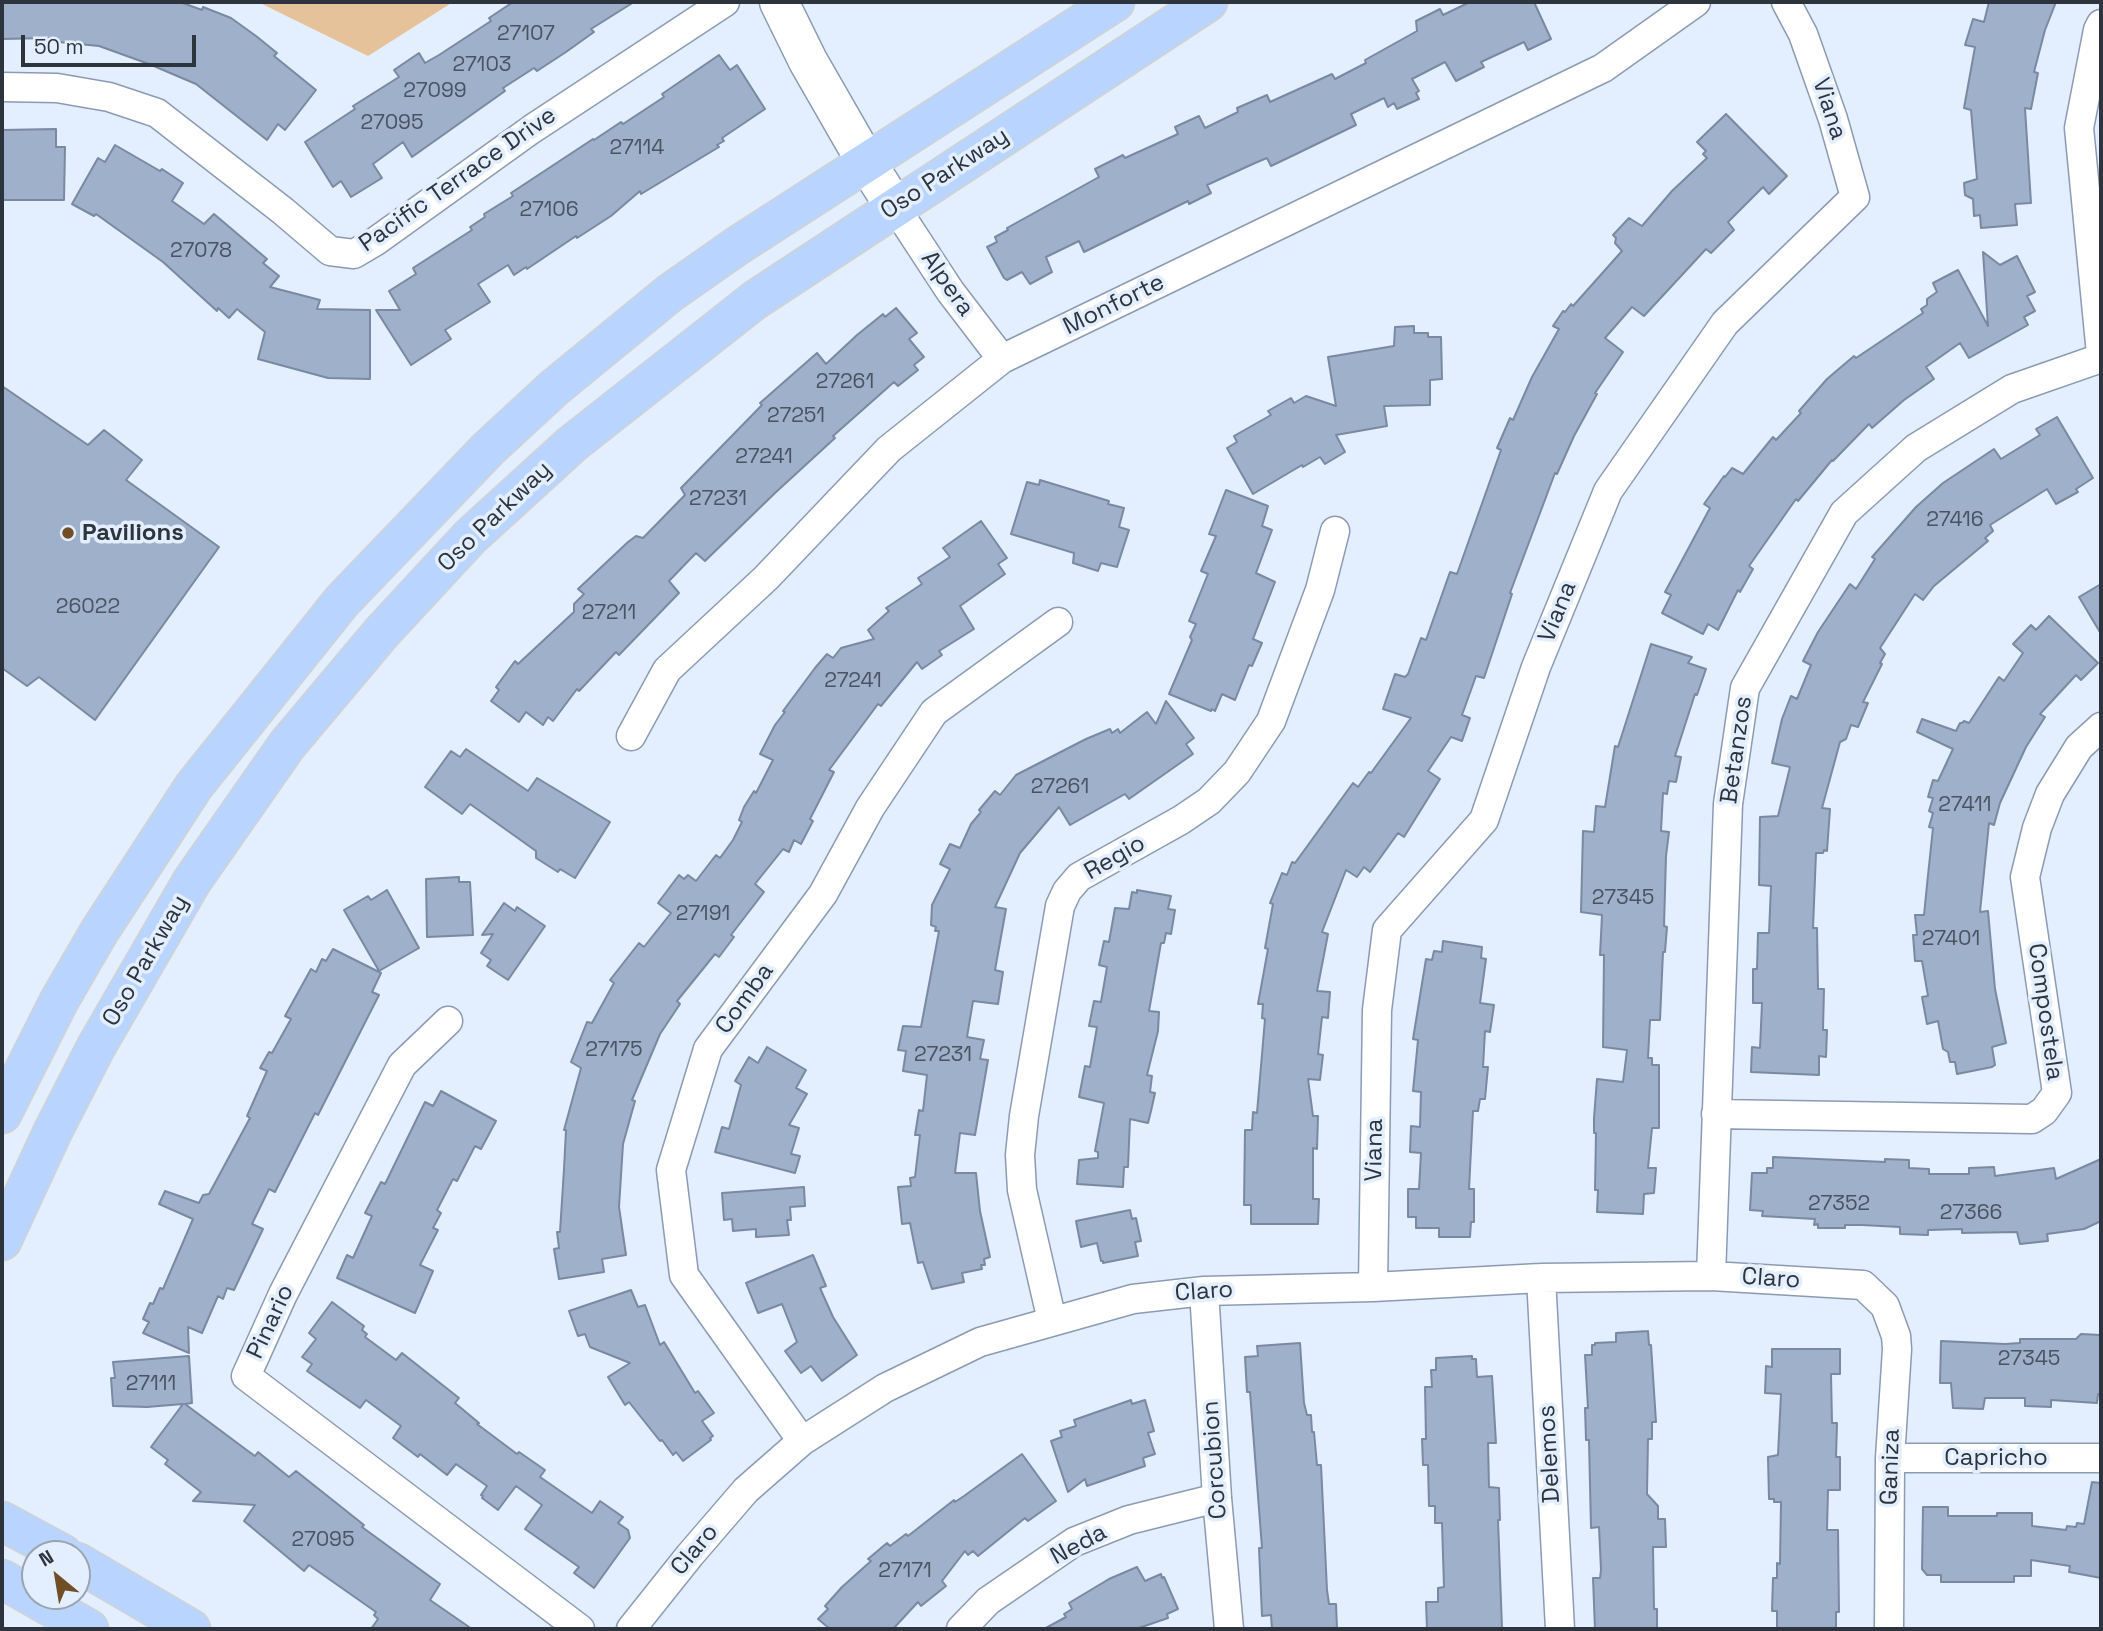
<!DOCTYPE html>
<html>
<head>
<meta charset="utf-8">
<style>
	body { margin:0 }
	#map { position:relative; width:2103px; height:1631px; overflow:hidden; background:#e3eefe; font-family:"Space Grotesk",sans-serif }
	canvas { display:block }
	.frame { position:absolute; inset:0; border:4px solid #2d343e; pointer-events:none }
	.north { position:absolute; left:21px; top:1540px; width:70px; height:70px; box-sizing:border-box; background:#e3eefe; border:2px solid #9aa4b1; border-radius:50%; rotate:330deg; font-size:19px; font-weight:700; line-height:28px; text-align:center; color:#2d343e }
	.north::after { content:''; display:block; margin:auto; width:24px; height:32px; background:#704f26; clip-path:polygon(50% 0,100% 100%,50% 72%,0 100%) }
	.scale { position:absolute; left:21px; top:35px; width:175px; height:32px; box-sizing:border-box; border:4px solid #2d343e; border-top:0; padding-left:9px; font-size:21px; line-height:24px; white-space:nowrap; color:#2d343e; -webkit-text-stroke:5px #e3eefe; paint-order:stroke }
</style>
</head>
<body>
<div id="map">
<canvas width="2103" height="1631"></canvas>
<div class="frame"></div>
<div class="north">N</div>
<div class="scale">50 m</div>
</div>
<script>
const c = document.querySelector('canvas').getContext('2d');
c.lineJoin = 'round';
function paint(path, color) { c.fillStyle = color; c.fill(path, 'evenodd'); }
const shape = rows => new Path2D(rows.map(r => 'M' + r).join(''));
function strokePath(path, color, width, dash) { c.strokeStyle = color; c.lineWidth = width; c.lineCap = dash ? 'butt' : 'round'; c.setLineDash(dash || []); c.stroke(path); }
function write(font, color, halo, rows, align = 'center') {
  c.font = font + ' "Space Grotesk",sans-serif'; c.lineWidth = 7; c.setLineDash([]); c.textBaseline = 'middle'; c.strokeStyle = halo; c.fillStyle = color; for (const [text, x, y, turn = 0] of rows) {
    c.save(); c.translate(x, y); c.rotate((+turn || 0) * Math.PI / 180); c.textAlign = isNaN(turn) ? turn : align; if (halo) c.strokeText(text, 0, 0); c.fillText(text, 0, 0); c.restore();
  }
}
const green = shape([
	[258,2,453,2,368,56]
]);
const building = shape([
	[2,2,180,2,202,10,203,7,231,18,256,36,277,53,274,56,316,90,285,130,278,124,267,140,196,84,149,64,99,46,48,41,48,38,2,39,2,2],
	[513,2,634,2,591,29,594,32,566,52,537,71,534,68,503,88,505,91,412,157,403,142,373,164,382,178,351,197,341,181,333,187,305,142,355,109,353,106,399,77,394,70,419,53,425,63,439,55,491,21,489,18,513,2],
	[1470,2,1534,2,1551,39,1528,50,1524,42,1481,62,1484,67,1456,81,1445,62,1412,79,1419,91,1416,93,1419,99,1397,109,1394,103,1388,107,1384,98,1351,114,1356,125,1294,155,1271,166,1267,158,1255,163,1207,185,1211,193,1189,204,1188,201,1084,252,1079,241,1046,257,1052,272,1030,284,1022,272,1007,280,1004,278,987,247,997,242,995,237,1008,230,1007,228,1099,177,1095,169,1123,155,1125,158,1178,134,1175,127,1199,116,1205,128,1238,112,1237,108,1267,95,1270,102,1332,74,1335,79,1366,63,1365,60,1417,31,1416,21,1440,9,1443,15,1470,2],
	[1989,2,2056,2,2045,30,2034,72,2038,73,2031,109,2025,108,2031,203,2015,204,2017,225,1981,228,1980,215,1974,216,1973,199,1965,195,1964,183,1977,179,1971,110,1964,108,1975,47,1965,45,1973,19,1984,22,1989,2],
	[719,55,730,70,737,65,765,109,722,138,724,141,717,145,719,147,641,194,640,191,611,216,577,238,576,236,527,269,526,267,514,275,508,265,478,284,490,302,445,330,451,339,411,365,376,310,400,310,389,291,416,274,413,268,472,230,470,227,485,217,484,214,513,196,511,193,593,139,594,140,621,122,623,124,664,97,662,94,719,55],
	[1726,114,1787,176,1769,194,1763,187,1728,222,1734,230,1711,253,1706,249,1644,316,1632,307,1605,338,1623,352,1595,393,1597,394,1574,436,1557,474,1555,473,1510,593,1512,594,1484,678,1476,676,1462,715,1470,718,1462,741,1451,737,1428,771,1440,779,1404,837,1398,833,1370,872,1364,867,1357,877,1346,870,1322,932,1328,934,1317,991,1330,992,1328,1018,1322,1017,1318,1054,1323,1055,1320,1080,1308,1079,1313,1116,1318,1116,1317,1149,1313,1148,1313,1199,1319,1199,1318,1224,1251,1224,1251,1205,1244,1205,1245,1130,1252,1130,1253,1112,1257,1113,1265,1019,1262,1018,1263,1004,1258,1004,1268,949,1265,948,1273,904,1270,903,1282,873,1287,875,1292,862,1295,863,1353,783,1358,787,1369,772,1371,773,1411,718,1383,709,1395,674,1405,677,1408,674,1421,638,1426,640,1450,572,1457,574,1501,450,1497,448,1510,418,1513,420,1532,377,1559,329,1553,326,1563,311,1565,312,1571,304,1573,306,1622,251,1615,243,1616,238,1613,235,1629,218,1642,226,1672,191,1707,158,1703,154,1706,151,1697,142,1726,114],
	[56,129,56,147,65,147,64,200,2,200,2,130,56,129],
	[115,145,160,171,162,169,183,183,172,201,204,224,214,214,267,259,263,263,279,276,270,287,320,300,317,309,370,310,370,379,328,378,258,359,265,332,237,309,229,318,218,308,217,311,163,262,96,214,94,216,72,204,98,158,105,162,115,145],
	[1983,252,2000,265,2017,256,2035,292,2027,296,2035,311,2024,317,2028,325,1969,358,1960,343,1926,367,1934,379,1904,400,1872,428,1869,424,1833,461,1832,460,1798,501,1796,499,1749,566,1753,569,1740,592,1738,590,1718,630,1708,624,1703,634,1662,613,1671,595,1665,592,1710,508,1704,504,1724,476,1725,477,1732,468,1743,474,1773,437,1776,440,1801,413,1799,411,1827,379,1854,356,1856,358,1923,313,1921,309,1927,305,1927,299,1937,292,1933,283,1958,270,1988,326,1983,252],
	[896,308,917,333,909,339,924,357,914,365,918,370,898,386,894,382,833,436,835,438,775,493,705,561,696,553,669,581,679,593,619,655,616,652,579,691,577,689,553,721,548,717,543,725,526,712,519,722,491,701,499,690,496,687,515,661,518,664,574,612,574,604,584,594,578,589,628,542,636,536,643,538,685,495,681,488,762,405,760,403,817,353,826,364,857,335,883,314,885,317,896,308],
	[1414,326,1414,333,1428,333,1428,337,1441,337,1442,379,1430,380,1430,405,1384,406,1387,426,1336,435,1345,452,1325,464,1320,457,1303,467,1302,465,1253,494,1227,448,1237,442,1234,436,1271,415,1268,411,1291,398,1294,403,1306,396,1336,406,1328,357,1394,346,1395,327,1414,326],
	[2,386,88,445,104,430,142,460,126,480,219,547,95,720,39,677,27,686,2,668,2,386],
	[2057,417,2093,478,2076,489,2078,492,2056,504,2047,489,1990,525,1993,531,1985,538,1988,541,1934,586,1923,600,1915,594,1880,648,1885,654,1880,663,1882,664,1863,702,1868,703,1858,727,1851,725,1846,739,1840,742,1822,808,1830,809,1827,851,1824,850,1823,853,1816,853,1813,928,1817,928,1818,989,1824,989,1823,1030,1827,1030,1826,1057,1819,1056,1819,1075,1751,1072,1752,1047,1760,1048,1762,1003,1753,1003,1753,969,1757,969,1758,933,1769,933,1771,886,1759,885,1760,817,1778,816,1790,767,1772,763,1782,719,1791,696,1797,699,1811,665,1803,661,1818,632,1850,584,1856,589,1875,559,1872,557,1916,507,1943,483,1994,449,2001,459,2040,435,2036,429,2057,417],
	[1040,480,1109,501,1108,504,1124,508,1119,527,1129,530,1117,567,1101,563,1098,571,1073,563,1074,553,1011,534,1027,482,1039,485,1040,480],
	[1226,490,1268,506,1262,526,1272,530,1256,573,1275,582,1253,639,1262,643,1252,666,1249,665,1235,700,1222,694,1215,711,1212,709,1211,711,1169,694,1192,640,1190,637,1196,624,1189,621,1208,574,1201,571,1216,536,1209,534,1226,490],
	[981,521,1007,558,998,564,1005,574,960,606,974,629,939,651,942,655,922,669,917,662,881,706,878,704,829,770,834,772,810,819,813,821,801,844,794,840,789,852,783,849,755,884,764,892,731,935,734,937,719,957,715,954,677,1001,680,1004,660,1034,632,1100,635,1101,623,1144,619,1207,626,1255,602,1259,604,1272,559,1279,554,1249,559,1248,557,1232,560,1232,564,1169,566,1130,564,1130,581,1068,571,1062,587,1022,592,1023,614,983,610,980,639,943,644,947,671,913,658,903,679,875,684,879,688,875,696,881,716,855,720,858,733,840,742,822,739,820,744,807,754,791,756,793,773,760,760,754,775,725,785,712,783,711,815,668,827,654,833,658,841,648,874,639,868,630,889,611,886,608,922,584,918,578,950,557,943,548,981,521],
	[2101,584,2101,634,2079,597,2101,584],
	[2049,616,2098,663,2081,680,2076,675,2040,714,2045,717,2026,747,2000,803,1994,825,1989,823,1980,912,1988,911,1995,989,2006,1043,1992,1047,1995,1065,1992,1067,1957,1074,1955,1062,1950,1062,1948,1052,1943,1049,1938,1021,1927,1024,1922,997,1928,996,1922,961,1915,961,1913,935,1917,935,1915,915,1924,915,1928,875,1933,828,1929,827,1933,813,1929,811,1933,798,1928,797,1933,780,1938,781,1953,749,1917,732,1922,719,1956,731,1960,723,1962,723,1964,721,1969,723,1999,677,2004,681,2023,653,2013,644,2031,625,2036,630,2049,616],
	[1651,644,1692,657,1688,663,1706,669,1697,695,1695,694,1675,756,1681,757,1676,782,1669,781,1667,794,1663,793,1661,831,1669,832,1666,856,1664,926,1667,927,1665,952,1663,952,1660,1020,1650,1020,1648,1058,1652,1058,1652,1065,1659,1065,1659,1128,1652,1128,1648,1168,1656,1168,1654,1193,1644,1194,1643,1214,1597,1212,1598,1190,1595,1190,1596,1133,1594,1133,1594,1118,1597,1079,1623,1082,1627,1050,1603,1047,1604,955,1600,955,1602,915,1581,912,1583,831,1594,832,1596,806,1605,807,1615,746,1618,747,1651,644],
	[1166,701,1194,738,1186,744,1193,754,1129,799,1125,794,1070,825,1059,807,1020,853,995,907,1006,909,995,970,1003,972,998,1004,973,1001,967,1037,984,1040,980,1059,988,1060,975,1135,960,1133,955,1173,976,1173,980,1211,990,1257,984,1259,985,1265,981,1265,982,1269,962,1273,964,1282,932,1289,923,1262,918,1263,910,1223,902,1224,898,1187,911,1186,910,1178,915,1177,920,1135,915,1135,919,1110,923,1111,927,1075,903,1071,906,1051,898,1050,903,1026,921,1027,939,931,935,931,936,927,931,925,932,905,950,869,940,864,950,844,960,848,971,824,981,812,979,810,995,791,1000,795,1016,775,1086,739,1110,729,1112,733,1118,729,1120,733,1147,712,1156,724,1166,701],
	[466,749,528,791,537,778,610,822,575,878,560,869,558,872,536,858,536,851,470,804,462,814,425,787,451,751,460,757,466,749],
	[459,877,459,882,470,882,473,935,427,937,426,879,459,877],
	[387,890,419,948,379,971,344,910,368,896,371,900,387,890],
	[1137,890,1171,896,1168,909,1175,910,1171,934,1166,933,1164,943,1161,943,1149,1011,1159,1012,1158,1031,1147,1075,1152,1076,1150,1092,1155,1093,1151,1111,1148,1123,1130,1119,1128,1167,1124,1167,1123,1187,1077,1184,1079,1160,1098,1158,1098,1152,1095,1151,1104,1103,1079,1097,1085,1066,1090,1067,1097,1027,1089,1026,1094,1001,1101,1002,1107,967,1099,965,1104,941,1109,942,1115,908,1129,909,1132,892,1137,893,1137,890],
	[504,903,515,911,517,907,545,926,508,980,487,966,491,960,481,953,493,934,482,935,504,903],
	[1443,941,1482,947,1481,958,1486,959,1480,1003,1494,1005,1490,1032,1485,1031,1483,1067,1488,1067,1485,1099,1480,1099,1478,1111,1473,1111,1469,1189,1474,1189,1474,1222,1471,1222,1470,1237,1439,1237,1439,1228,1416,1228,1416,1217,1408,1217,1408,1189,1419,1189,1421,1153,1410,1152,1411,1126,1420,1127,1421,1092,1413,1091,1418,1040,1413,1039,1426,959,1432,960,1434,951,1442,952,1443,941],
	[333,949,381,973,372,992,379,995,318,1115,315,1113,275,1192,269,1189,252,1224,263,1229,234,1290,227,1288,223,1299,218,1296,202,1333,188,1327,189,1353,143,1333,149,1322,143,1319,150,1303,153,1304,160,1288,163,1289,193,1219,159,1204,165,1191,199,1203,203,1195,209,1194,250,1118,247,1116,267,1071,260,1068,269,1052,272,1053,291,1019,285,1016,311,969,316,972,322,959,326,961,333,949],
	[767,1047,806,1070,796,1088,807,1094,789,1125,799,1128,791,1154,800,1156,795,1173,715,1152,722,1127,729,1129,741,1085,735,1081,749,1057,758,1063,767,1047],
	[441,1091,496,1121,481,1149,475,1146,457,1181,453,1179,437,1210,441,1213,433,1228,438,1230,420,1265,433,1271,415,1313,337,1278,347,1255,353,1258,372,1216,365,1213,381,1182,385,1184,425,1102,433,1106,441,1091],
	[1773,1157,1885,1162,1885,1159,1909,1160,1909,1168,1929,1169,1929,1174,1969,1174,1969,1168,1994,1167,1995,1176,2054,1168,2056,1179,2101,1159,2101,1221,2084,1229,2047,1234,2048,1241,2020,1244,2017,1232,1962,1233,1962,1229,1928,1230,1928,1235,1900,1234,1900,1227,1862,1225,1845,1225,1845,1228,1818,1228,1818,1224,1814,1225,1815,1219,1762,1216,1763,1211,1750,1210,1752,1173,1767,1173,1767,1168,1773,1168,1773,1157],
	[804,1187,805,1206,790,1207,791,1220,787,1220,789,1235,756,1237,756,1229,733,1231,732,1219,724,1220,722,1193,804,1187],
	[1130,1210,1132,1219,1136,1218,1141,1241,1135,1242,1138,1256,1103,1263,1103,1261,1101,1261,1097,1243,1081,1247,1076,1221,1130,1210],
	[813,1255,826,1286,820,1288,833,1317,857,1355,822,1381,811,1366,801,1373,785,1351,797,1342,782,1304,758,1313,746,1283,813,1255],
	[631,1290,638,1307,645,1305,660,1345,664,1342,695,1393,698,1391,714,1413,702,1421,713,1436,710,1438,711,1440,683,1461,676,1452,673,1455,662,1440,660,1441,629,1402,625,1405,608,1377,630,1363,590,1347,585,1334,578,1336,569,1311,631,1290],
	[332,1302,364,1326,362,1330,367,1334,365,1337,396,1360,402,1353,459,1398,455,1403,479,1423,477,1424,517,1454,519,1452,545,1470,540,1477,592,1513,600,1501,623,1517,618,1523,628,1530,630,1538,594,1588,574,1573,579,1567,525,1529,542,1505,516,1486,498,1510,482,1498,483,1496,481,1495,487,1486,456,1464,447,1475,420,1454,418,1457,393,1438,401,1426,366,1400,360,1408,307,1371,312,1364,302,1357,316,1339,309,1333,332,1302],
	[1648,1331,1649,1345,1651,1345,1656,1422,1652,1422,1652,1439,1648,1439,1647,1494,1658,1506,1658,1519,1665,1519,1666,1547,1653,1547,1654,1609,1657,1609,1657,1629,1595,1629,1593,1578,1600,1578,1601,1570,1599,1527,1591,1528,1589,1440,1586,1440,1585,1408,1588,1408,1585,1355,1592,1355,1592,1345,1595,1345,1595,1343,1616,1342,1616,1333,1648,1331],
	[2081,1334,2101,1335,2101,1394,2098,1394,2097,1403,2051,1400,2051,1407,2025,1406,2025,1398,1985,1398,1983,1409,1953,1408,1951,1383,1940,1383,1941,1341,2005,1344,2020,1343,2020,1339,2076,1339,2081,1334],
	[1300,1343,1304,1403,1307,1415,1311,1415,1312,1432,1314,1432,1317,1465,1321,1465,1327,1590,1329,1604,1336,1604,1337,1629,1272,1629,1271,1615,1262,1616,1259,1548,1262,1548,1250,1392,1247,1392,1245,1357,1258,1356,1257,1346,1300,1343],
	[1772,1349,1840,1349,1840,1374,1831,1374,1832,1423,1837,1423,1836,1457,1840,1457,1840,1490,1828,1490,1827,1530,1838,1530,1839,1612,1836,1612,1836,1629,1777,1629,1777,1611,1772,1611,1773,1578,1777,1578,1777,1563,1780,1564,1781,1502,1774,1502,1774,1499,1769,1499,1768,1457,1778,1455,1781,1394,1765,1393,1766,1366,1772,1367,1772,1349],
	[189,1356,192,1403,185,1404,248,1451,255,1456,258,1452,289,1477,296,1471,364,1525,362,1527,440,1584,430,1600,472,1629,371,1629,378,1619,374,1615,376,1612,309,1565,304,1571,244,1521,255,1505,193,1501,201,1492,165,1464,168,1460,151,1447,183,1404,147,1407,113,1406,111,1378,115,1378,113,1362,189,1356],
	[1472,1356,1472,1359,1476,1359,1477,1377,1492,1376,1496,1443,1488,1443,1489,1487,1499,1488,1500,1520,1498,1520,1502,1629,1427,1629,1426,1602,1438,1602,1438,1588,1444,1587,1442,1523,1435,1523,1435,1506,1429,1506,1428,1465,1423,1465,1422,1439,1426,1439,1425,1387,1432,1387,1431,1370,1436,1370,1436,1358,1472,1356],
	[1131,1400,1132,1404,1145,1400,1154,1431,1148,1433,1155,1454,1143,1458,1145,1466,1087,1486,1085,1479,1068,1492,1051,1441,1062,1437,1060,1431,1076,1426,1074,1420,1131,1400],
	[1022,1454,1056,1501,1028,1521,1025,1518,978,1556,973,1551,968,1555,965,1551,942,1581,946,1586,921,1606,918,1602,893,1629,830,1629,818,1619,828,1609,825,1606,842,1587,871,1561,868,1559,887,1543,890,1546,906,1534,908,1536,954,1500,955,1502,964,1496,1022,1454],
	[2092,1482,2101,1483,2101,1578,2069,1572,2070,1566,2031,1560,2031,1576,2014,1576,2014,1582,1941,1582,1941,1575,1927,1575,1922,1569,1923,1507,1948,1507,1948,1516,1997,1516,1997,1513,2032,1513,2032,1526,2066,1530,2067,1526,2076,1527,2077,1523,2084,1524,2092,1482],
	[1137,1567,1145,1581,1161,1574,1162,1578,1164,1577,1178,1609,1167,1614,1168,1618,1136,1629,1044,1629,1066,1617,1064,1614,1072,1609,1069,1603,1109,1579,1137,1567]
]);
const street = shape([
	[2101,24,2098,30,2079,128,2101,354],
	[2,87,57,88,109,97,157,113,283,211,330,251,354,254,376,241,532,129,725,2],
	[895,207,950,291,1002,359],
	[631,736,667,670,766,578,889,449,1002,359,1603,68,1696,2],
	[448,1021,402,1065,283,1294,246,1376,580,1629],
	[1716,1114,2032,1119,2044,1111,2057,1093,2025,877,2037,828,2050,794,2079,747,2101,727],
	[1711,1276,1728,804,1745,688,1844,513,1916,448,2012,389,2101,358],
	[1541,1278,1560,1629],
	[1373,1287,1377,1010,1387,930,1484,820,1536,667,1608,491,1725,323,1855,197,1833,119,1803,34,1786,2],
	[1204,1291,1217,1498,1229,1629],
	[1052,1321,1022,1190,1020,1155,1024,1116,1060,906,1067,891,1079,877,1181,820,1209,801,1237,772,1271,721,1320,590,1335,531],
	[802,1441,684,1275,671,1170,708,1049,823,894,870,808,934,712,1058,622],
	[1890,1458,2101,1458],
	[631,1629,690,1555,746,1490,802,1441,885,1388,980,1342,1133,1299,1204,1291,1373,1287,1541,1278,1711,1276,1863,1285,1885,1306,1896,1336,1897,1349,1890,1458,1889,1629],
	[961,1629,988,1601,1074,1542,1129,1520,1217,1498]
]);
const secondary = shape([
	[779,2,808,61,866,162,895,207]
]);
const primary = shape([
	[2,1114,59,1001,99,932,194,786,342,601,488,449,554,388,670,293,737,246,1115,2],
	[2,1241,53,1131,96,1047,192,881,287,745,382,632,470,537,572,444,755,300,1208,2],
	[2,1521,63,1554],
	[77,1562,191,1629],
	[2,1579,89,1629]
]);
const markers = [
	[68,533,7,"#704f26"]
];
const numberNames = [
	["27107",526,34],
	["27103",482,65],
	["27099",435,91],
	["27095",392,123],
	["27114",637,148],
	["27106",549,210],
	["27078",201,251],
	["27261",845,382],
	["27251",796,416],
	["27241",764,457],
	["27231",718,499],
	["27416",1955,520],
	["26022",88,607],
	["27211",609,613],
	["27241",853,681],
	["27261",1060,787],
	["27411",1965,805],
	["27345",1623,898],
	["27191",703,914],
	["27401",1951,939],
	["27175",614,1050],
	["27231",943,1055],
	["27352",1839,1204],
	["27366",1971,1213],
	["27345",2029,1359],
	["27111",151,1384],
	["27095",323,1540],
	["27171",905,1571]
];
const streetNames = [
	["Viana",1829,109,72],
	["Oso Parkway",945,174,-33],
	["Pacific Terrace Drive",458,180,-35],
	["Alpera",947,284,55],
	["Monforte",1114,305,-26],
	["Oso Parkway",495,517,-44],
	["Viana",1558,612,-68],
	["Betanzos",1737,750,-82],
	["Regio",1115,858,-30],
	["Oso Parkway",146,961,-60],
	["Comba",745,999,-54],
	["Compostela",2045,1012,82],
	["Viana",1375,1150,-89],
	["Claro",1771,1279,4],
	["Claro",1204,1292,-4],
	["Pinario",271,1322,-65],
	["Delemos",1550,1454,-93],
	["Capricho",1996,1458],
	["Corcubion",1215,1460,-94],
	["Ganiza",1891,1467,-88],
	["Neda",1079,1545,-28],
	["Claro",695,1550,-50]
];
const poiNames = [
	["Pavilions",82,533]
];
paint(green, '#e6c29a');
paint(building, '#9fb0ca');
strokePath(building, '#7989a2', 2);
strokePath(street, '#8b9bb4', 31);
strokePath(secondary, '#8b9bb4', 41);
strokePath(primary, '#d1d2d5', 41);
strokePath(street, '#fff', 28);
strokePath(secondary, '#fff', 38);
strokePath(primary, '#b9d4fe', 38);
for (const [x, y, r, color] of markers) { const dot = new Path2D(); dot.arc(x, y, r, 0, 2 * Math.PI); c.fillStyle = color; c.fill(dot); strokePath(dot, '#e3eefe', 2.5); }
write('21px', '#4a5361', null, numberNames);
write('24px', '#2d343e', '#e3eefe', streetNames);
write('bold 24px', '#2d343e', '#e3eefe', poiNames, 'left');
</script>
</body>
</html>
